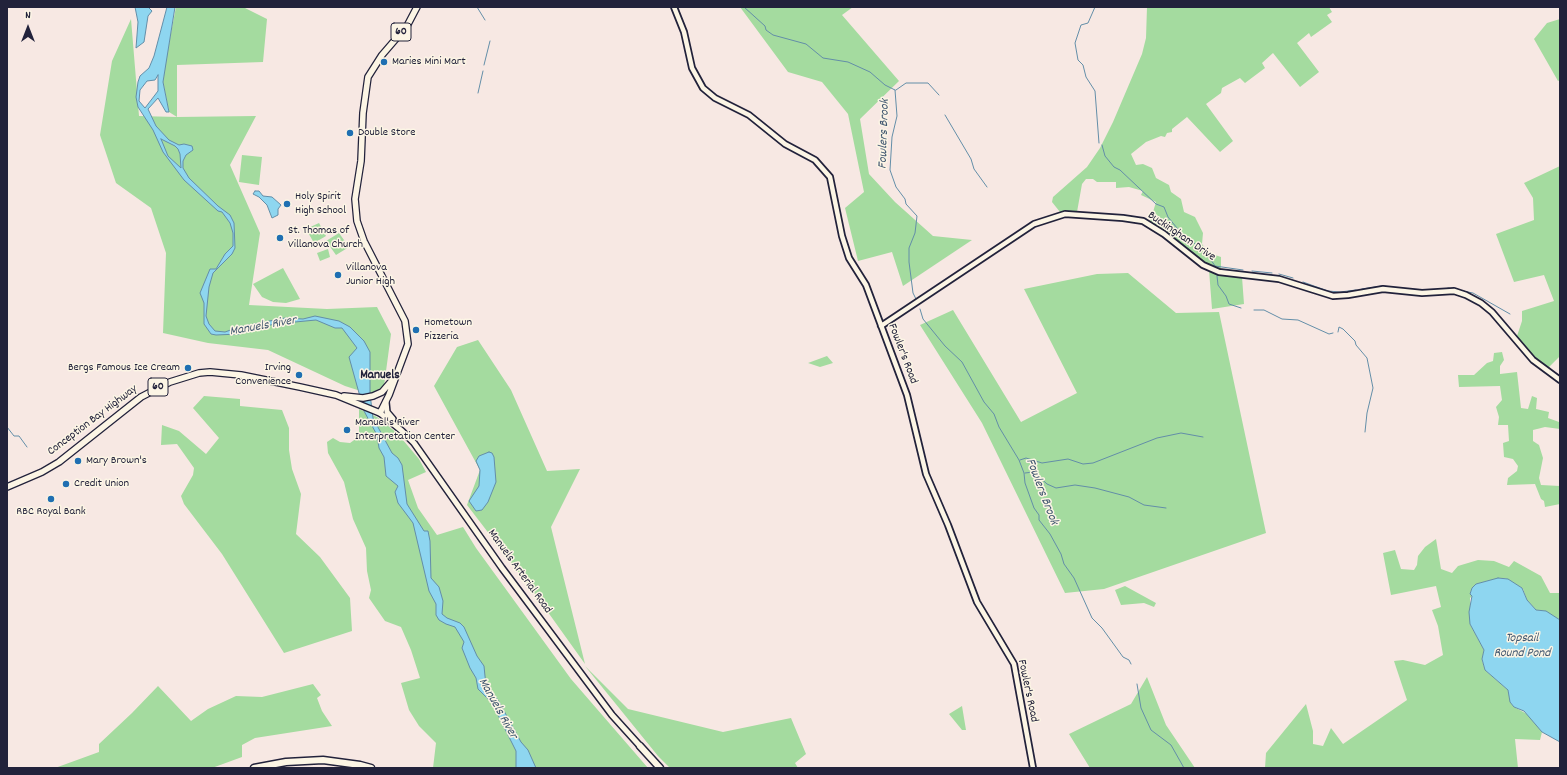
<!DOCTYPE html>
<html>
<head>
<meta charset="utf-8">
<style>
	body { margin:0 }
	#map { position:relative; width:1567px; height:775px; overflow:hidden; background:#f7e8e3; font-family:Dekko,sans-serif }
	canvas { display:block }
	.frame { position:absolute; inset:0; border:8px solid #22223b; pointer-events:none }
	.north { position:absolute; left:8px; top:8px; width:40px; height:40px; -webkit-text-stroke:3px #fcf5e5; paint-order:stroke; rotate:0deg; font-size:11px; font-weight:700; line-height:16px; text-align:center; color:#22223b }
	.north::after { content:''; display:block; margin:auto; width:14px; height:18px; background:#22223b; clip-path:polygon(50% 0,100% 100%,50% 72%,0 100%) }
</style>
</head>
<body>
<div id="map">
<canvas width="1567" height="775"></canvas>
<div class="frame"></div>
<div class="north">N</div>
</div>
<script>
const c = document.querySelector('canvas').getContext('2d');
c.lineJoin = 'round';
function paint(path, color) { c.fillStyle = color; c.fill(path, 'evenodd'); }
const shape = rows => new Path2D(rows.map(r => 'M' + r).join(''));
function strokePath(path, color, width, dash) { c.strokeStyle = color; c.lineWidth = width; c.lineCap = dash ? 'butt' : 'round'; c.setLineDash(dash || []); c.stroke(path); }
function write(font, color, halo, rows, align = 'center') {
  c.font = font + ' Dekko,sans-serif'; c.lineWidth = 3; c.setLineDash([]); c.textBaseline = 'middle'; c.strokeStyle = halo; c.fillStyle = color; for (const [text, x, y, turn = 0] of rows) {
    c.save(); c.translate(x, y); c.rotate((+turn || 0) * Math.PI / 180); c.textAlign = isNaN(turn) ? turn : align; if (halo) c.strokeText(text, 0, 0); c.fillText(text, 0, 0); c.restore();
  }
}
const green = shape([
	[176,7,243,7,267,19,263,62,177,65,177,117,256,116,230,165,260,233,249,305,327,309,377,307,391,334,384,386,370,394,345,386,268,350,208,343,163,333,166,253,151,208,116,183,100,135,112,61,131,19,139,116,177,117,169,112,163,82,165,64],
	[740,7,853,7,842,15,899,81,860,119,869,174,895,202,933,236,972,240,903,286,892,252,858,261,845,208,864,192,848,114,822,82,788,72],
	[1147,7,1329,7,1332,12,1327,15,1332,22,1311,37,1309,33,1297,43,1319,72,1300,87,1273,53,1262,63,1265,68,1245,83,1240,78,1222,88,1221,93,1206,104,1233,141,1220,152,1187,117,1172,129,1172,132,1167,133,1165,137,1161,136,1146,142,1131,154,1136,165,1143,164,1152,168,1156,178,1169,185,1171,192,1181,199,1184,212,1195,217,1203,233,1202,244,1209,253,1221,257,1221,271,1201,261,1150,222,1156,202,1141,195,1143,191,1129,187,1116,188,1116,182,1097,182,1093,179,1086,179,1082,184,1077,212,1060,212,1052,202,1053,197,1087,167,1100,148,1113,122,1142,54,1146,38],
	[1560,19,1560,80,1558,81,1534,39,1547,23],
	[242,155,262,157,259,185,239,182],
	[1560,166,1560,356,1547,369,1531,356,1517,336,1522,321,1522,311,1554,301,1544,275,1514,282,1496,234,1534,220,1533,198,1524,183],
	[319,223,326,236,314,243,306,229],
	[339,233,349,247,336,255,326,241],
	[328,249,330,257,320,261,317,253],
	[283,268,300,299,286,303,273,302,262,297,253,284],
	[1209,270,1219,274,1242,277,1244,304,1212,309],
	[1128,273,1176,313,1219,312,1266,533,1104,589,1065,593,982,423,920,325,953,310,1021,422,1077,393,1024,289,1097,274],
	[478,340,511,390,547,471,580,469,551,527,585,664,530,587,467,505,480,470,434,386,457,347],
	[1502,352,1504,360,1500,366,1500,374,1517,372,1521,408,1528,409,1532,396,1537,398,1536,409,1549,412,1548,418,1559,422,1560,429,1545,427,1533,430,1533,441,1539,445,1543,458,1539,478,1541,485,1560,486,1560,504,1545,507,1544,501,1541,499,1535,484,1507,485,1508,478,1517,471,1518,466,1513,459,1504,457,1503,443,1509,441,1508,425,1498,425,1499,417,1496,407,1502,400,1500,386,1459,387,1458,375,1474,375,1487,363,1493,361,1494,353],
	[827,356,833,363,820,367,808,363],
	[204,396,240,399,240,406,282,410,289,428,289,450,292,469,301,494,296,534,320,557,350,598,352,631,284,653,222,554,184,504,181,496,193,475,194,468,177,444,161,445,162,425,179,431,206,454,219,438,193,408],
	[359,409,377,417,397,433,419,459,426,472,408,480,418,508,437,535,463,527,476,548,571,679,648,768,433,768,436,743,419,726,409,710,401,683,420,678,411,650,401,627,385,621,369,598,371,590,367,571,366,548,353,519,344,482,328,453,327,442,333,438,340,442,350,443,357,438,359,432],
	[1436,539,1441,569,1452,573,1458,566,1478,560,1494,561,1509,567,1514,561,1541,576,1550,593,1560,593,1560,620,1545,611,1536,610,1527,600,1523,589,1507,579,1500,578,1476,584,1472,588,1470,594,1472,596,1470,598,1470,624,1484,650,1482,660,1485,670,1508,690,1511,703,1514,707,1527,714,1540,729,1542,732,1540,740,1515,739,1518,768,1265,768,1266,753,1306,704,1313,731,1313,744,1323,746,1331,728,1343,744,1407,700,1394,661,1403,660,1425,665,1443,655,1438,626,1432,610,1441,607,1436,586,1391,595,1383,553,1395,550,1401,569,1414,570,1417,565,1418,556,1425,547],
	[1125,586,1156,603,1154,607,1144,603,1121,605,1115,590],
	[585,666,628,709,723,732,791,718,806,754,795,763,798,768,670,768,658,756],
	[1147,677,1166,725,1195,768,1090,768,1069,734,1131,704],
	[313,684,321,695,317,698,322,711,332,726,255,738,242,745,242,757,212,768,55,768,99,752,99,744,132,713,158,686,191,721,208,709,236,696,262,697],
	[962,706,966,730,962,730,949,714]
]);
const water = shape([
	[135,7,148,7,152,11,148,16,144,42,136,48,138,22,135,7],
	[167,7,175,7,163,82,169,112,166,112,158,98,148,109,156,126,169,140,179,145,184,144,192,146,193,150,186,155,183,161,183,168,189,178,218,206,230,215,234,223,235,248,232,254,213,273,209,287,206,316,209,324,215,331,225,332,239,327,285,318,303,319,315,316,339,321,350,327,364,341,370,352,370,394,373,418,392,453,398,458,402,465,407,504,424,531,428,531,430,541,431,578,439,587,443,601,442,614,447,618,460,623,464,627,477,656,484,666,486,686,498,700,521,742,528,750,536,768,516,768,516,751,492,703,478,689,476,678,470,668,462,648,464,642,455,627,446,624,439,620,436,615,436,604,429,591,413,523,398,503,395,492,398,486,386,476,384,457,379,448,377,435,364,411,349,357,357,348,342,328,335,328,316,320,274,324,239,334,216,335,211,334,204,324,204,303,200,293,210,269,216,269,225,254,233,246,233,233,230,223,222,212,218,211,184,180,163,152,153,130,138,107,136,97,138,82,140,76,149,68,154,56,167,7],
	[158,75,158,91,145,108,139,101,140,90,147,81,155,80,158,75],
	[161,139,175,146,178,149,180,154,181,168,168,156,161,139],
	[255,191,259,191,263,196,272,197,281,205,278,209,278,215,272,218,267,205,259,197,253,194,255,191],
	[489,452,492,453,494,457,496,482,488,502,482,510,476,511,469,501,479,486,480,470,476,461,479,456,489,452],
	[1498,578,1508,579,1522,588,1527,600,1536,610,1546,611,1560,620,1560,742,1542,732,1524,711,1514,707,1510,702,1508,690,1485,670,1482,659,1484,650,1470,624,1469,612,1472,596,1470,594,1472,588,1476,584,1498,578]
]);
const stream = shape([
	[477,7,485,20],
	[744,7,765,26,766,30,773,35,806,44,823,58,848,62,870,72,885,85,895,90],
	[1095,7,1088,23,1081,25,1075,43,1078,60,1083,65,1086,77,1095,91,1099,143],
	[484,65,490,41],
	[895,90,897,116,892,137,890,170,896,187,905,199,906,204,917,216,915,233,909,248,909,262,913,293,916,299],
	[896,90,906,83,928,83,939,95],
	[478,93,483,71],
	[945,115,971,159,974,169,987,187],
	[1102,145,1105,156,1114,167,1120,170,1156,204,1164,207,1168,217,1177,228,1187,238,1205,251,1215,266,1243,270],
	[1252,271,1272,273],
	[1279,274,1293,278],
	[1217,276,1218,285,1226,296,1229,304,1241,308],
	[1303,282,1328,291,1340,292,1356,290],
	[1397,288,1411,289],
	[1448,288,1473,293,1510,314],
	[1362,289,1382,286,1393,287],
	[1415,290,1423,290],
	[1428,290,1443,289],
	[920,309,923,319,945,346,962,362,984,402,994,414,999,427,1019,460,1024,473,1025,483,1034,508,1039,515,1039,520,1050,534,1061,554,1064,564,1074,578,1092,618,1102,628,1123,657,1129,660,1131,664],
	[1254,310,1264,310,1282,319,1298,320,1329,334,1333,333],
	[1338,332,1339,327,1343,329,1355,341,1356,345,1367,358,1373,388,1367,413,1365,432],
	[7,427,14,436,19,436,27,447],
	[1020,460,1026,458,1042,463,1068,459,1083,464,1093,463,1157,438,1181,433,1203,437],
	[1025,473,1034,472,1047,484,1056,488,1075,485,1095,488,1129,497,1144,505,1166,508],
	[1137,684,1141,708,1151,730,1171,745,1184,768]
]);
const tertiary = shape([
	[674,7,684,32,692,68,703,88,715,98,749,115,785,144,815,160,830,177,842,236,849,258,866,285,907,395,926,474,948,525,977,602,1014,664,1033,768],
	[881,326,1034,224,1065,214,1123,218,1143,221,1164,234,1203,265,1219,272,1279,279,1333,296,1348,295,1383,289,1422,293,1454,291,1466,295,1481,303,1492,312,1533,360,1560,380]
]);
const secondary = shape([
	[386,402,387,412,393,419],
	[380,413,402,431,414,443,502,568,612,715,640,746]
]);
const primary = shape([
	[344,396,363,398,373,396,382,392,394,378],
	[7,487,42,472,59,462,141,397,170,382,199,373,210,372,241,375,300,387,336,395,380,413,389,395,408,344,405,321,364,241,357,221,355,199,361,161,363,113,368,77,382,55,407,26,417,7]
]);
const motorway = shape([
	[640,746,660,768],
	[254,768,286,762,323,760,360,765,371,768]
]);
const markers = [
	[384,62,4,"#1f6fb2"],
	[350,133,4,"#1f6fb2"],
	[287,204,4,"#1f6fb2"],
	[280,238,4,"#1f6fb2"],
	[338,275,4,"#1f6fb2"],
	[416,330,4,"#1f6fb2"],
	[188,368,4,"#1f6fb2"],
	[299,375,4,"#1f6fb2"],
	[347,430,4,"#1f6fb2"],
	[78,461,4,"#1f6fb2"],
	[66,484,4,"#1f6fb2"],
	[51,499,4,"#1f6fb2"]
];
const shields = [
	[401,32,20],
	[158,387,20]
];
const shieldNames = [
	["60",401,32],
	["60",158,387]
];
const poiNames = [
	["Maries Mini Mart",392,62],
	["Double Store",358,133],
	["Holy Spirit",295,197],
	["High School",295,211],
	["St. Thomas of",288,231],
	["Villanova Church",288,245],
	["Villanova",346,268],
	["Junior High",346,282],
	["Hometown",424,323],
	["Pizzeria",424,337],
	["Bergs Famous Ice Cream",180,368,"right"],
	["Irving",291,368,"right"],
	["Convenience",291,382,"right"],
	["Manuel's River",355,423],
	["Interpretation Center",355,437],
	["Mary Brown's",86,461],
	["Credit Union",74,484],
	["RBC Royal Bank",51,512,"center"]
];
const streetNames = [
	["Buckingham Drive",1181,237,34],
	["Fowler's Road",902,354,69],
	["Conception Bay Highway",93,421,-37],
	["Manuels Arterial Road",519,572,54],
	["Fowler's Road",1027,691,78]
];
const waterNames = [
	["Fowlers Brook",885,134,-88],
	["Manuels River",263,327,-10],
	["Fowlers Brook",1041,492,69],
	["Topsail",1522,639],
	["Round Pond",1522,654],
	["Manuels River",497,709,61]
];
const neighbourhoodNames = [
	["Manuels",380,376]
];
paint(green, '#a4db9f');
paint(water, '#8ed6f0');
strokePath(water, '#638ea8', 1);
strokePath(stream, '#638ea8', 1);
strokePath(tertiary, '#22223b', 8);
strokePath(secondary, '#22223b', 8);
strokePath(primary, '#22223b', 8);
strokePath(motorway, '#22223b', 9);
strokePath(tertiary, '#fcf5e5', 4.5);
strokePath(secondary, '#fcf5e5', 5);
strokePath(primary, '#fcf5e5', 5.5);
strokePath(motorway, '#fcf5e5', 6);
for (const [x, y, r, color] of markers) { const dot = new Path2D(); dot.arc(x, y, r, 0, 2 * Math.PI); c.fillStyle = color; c.fill(dot); strokePath(dot, '#fcf5e5', 1.5); }
for (const [x, y, w] of shields) { const box = new Path2D(); box.roundRect(x - w / 2, y - 9, w, 18, 3); c.fillStyle = '#fcf5e5'; c.fill(box); strokePath(box, '#22223b', 1); }
write('bold 11px', '#22223b', null, shieldNames);
write('12px', '#22223b', '#fcf5e5', poiNames, 'left');
write('12px', '#22223b', '#fcf5e5', streetNames);
write('italic 13px', '#425871', '#fcf5e5', waterNames);
write('bold 13px', '#22223b', '#fcf5e5', neighbourhoodNames);
</script>
</body>
</html>
